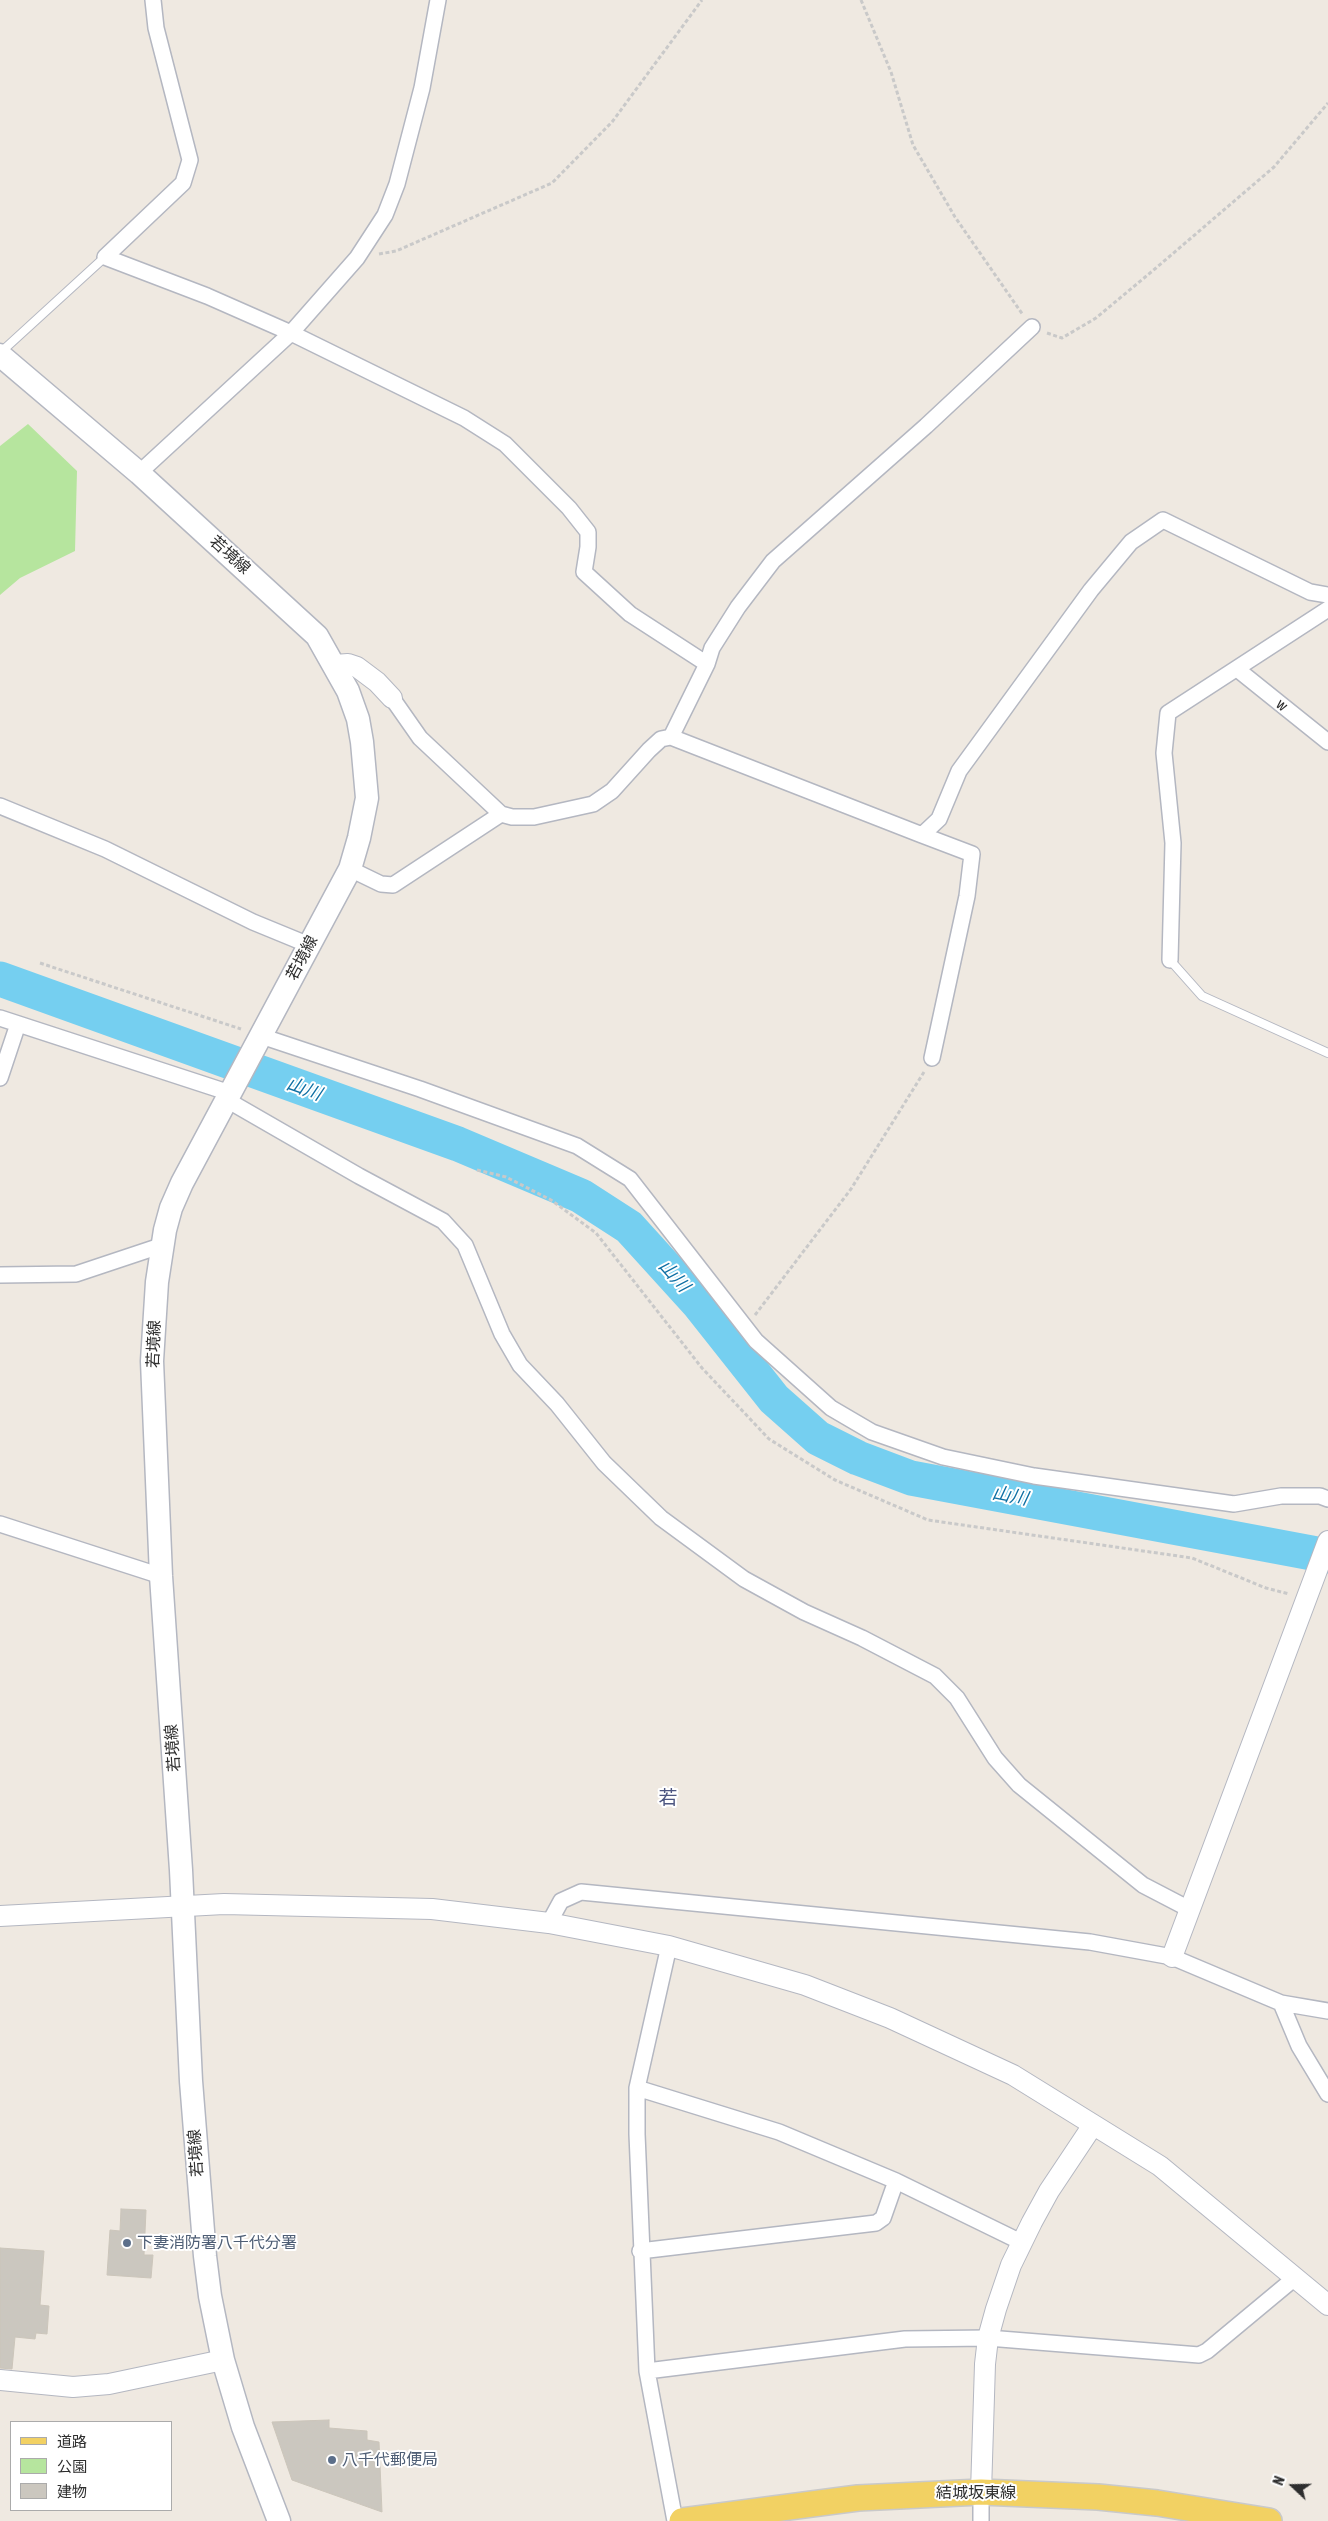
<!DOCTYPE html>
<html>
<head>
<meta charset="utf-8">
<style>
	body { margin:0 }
	#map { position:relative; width:1328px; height:2521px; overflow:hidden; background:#efe9e1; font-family:"Asap Condensed","Noto Sans JP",sans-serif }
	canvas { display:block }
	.legend { position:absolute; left:10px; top:2421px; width:162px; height:90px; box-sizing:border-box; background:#fff; border:1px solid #ababab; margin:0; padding:6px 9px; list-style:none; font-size:15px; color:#2e2e2e }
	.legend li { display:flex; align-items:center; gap:10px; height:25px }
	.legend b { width:25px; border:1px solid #ababab }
	.north { position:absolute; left:1268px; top:2461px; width:50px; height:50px; -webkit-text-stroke:4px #fff; paint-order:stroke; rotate:291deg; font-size:14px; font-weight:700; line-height:20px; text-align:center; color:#2e2e2e }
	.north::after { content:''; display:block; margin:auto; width:18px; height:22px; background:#2e2e2e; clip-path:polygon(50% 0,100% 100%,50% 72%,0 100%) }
</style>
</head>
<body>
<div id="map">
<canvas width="1328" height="2521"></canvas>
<ul class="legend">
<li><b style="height:6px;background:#f2d163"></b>道路</li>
<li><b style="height:14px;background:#b6e59e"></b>公園</li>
<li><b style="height:14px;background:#cbc7bf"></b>建物</li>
</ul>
<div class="north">N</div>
</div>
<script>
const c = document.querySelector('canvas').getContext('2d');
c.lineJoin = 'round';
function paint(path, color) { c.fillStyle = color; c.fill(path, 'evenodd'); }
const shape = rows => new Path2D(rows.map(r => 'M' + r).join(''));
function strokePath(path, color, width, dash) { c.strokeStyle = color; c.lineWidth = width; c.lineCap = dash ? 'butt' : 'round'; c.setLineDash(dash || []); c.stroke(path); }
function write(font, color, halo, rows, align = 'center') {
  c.font = font + ' "Asap Condensed","Noto Sans JP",sans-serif'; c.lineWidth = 4; c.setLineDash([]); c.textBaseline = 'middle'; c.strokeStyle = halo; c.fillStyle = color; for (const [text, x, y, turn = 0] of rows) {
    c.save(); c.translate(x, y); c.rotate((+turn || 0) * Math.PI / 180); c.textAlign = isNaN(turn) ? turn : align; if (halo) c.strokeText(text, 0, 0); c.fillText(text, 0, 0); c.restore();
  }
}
const green = shape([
	[28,424,77,471,75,551,20,578,0,595,0,446]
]);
const river = shape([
	[0,979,458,1144,581,1196,629,1227,698,1303,774,1399,818,1438,858,1458,911,1478,1328,1556]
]);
const building = shape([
	[121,2209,146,2210,144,2255,153,2255,151,2278,107,2275,110,2230,120,2231,121,2209],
	[0,2248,44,2251,40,2305,49,2306,47,2334,36,2333,35,2339,15,2337,12,2369,0,2368,0,2248],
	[329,2420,329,2428,367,2431,367,2440,379,2442,382,2512,292,2480,272,2422,329,2420]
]);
const path = shape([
	[861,0,891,72,913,145,955,217,1023,315],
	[379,254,396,251,552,183,612,122,702,0],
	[1047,333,1062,338,1096,318,1156,268,1274,167,1328,103],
	[40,963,241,1029],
	[477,1170,506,1177,551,1200,596,1233,702,1368,769,1439,835,1480,928,1520,1192,1558,1266,1588,1289,1594],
	[755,1315,851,1189,924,1072]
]);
const service = shape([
	[1,352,105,257],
	[1170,960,1202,996,1328,1053]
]);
const minor = shape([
	[153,0,156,28,190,160,183,183,105,257,207,296,291,333,464,418,505,444,569,508,588,532,588,547,584,572,630,614,707,664],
	[139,473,291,333,357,258,385,215,397,184,422,88,438,0],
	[1237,669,1328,742],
	[671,737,707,664,712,648,738,607,773,561,926,426,1032,327],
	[0,806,105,849,253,922,309,945],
	[501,814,512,817,534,817,593,804,612,791,649,750,661,739,671,737,922,835,939,819,959,771,1091,590,1131,542,1163,520,1310,592,1328,595],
	[922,835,972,854,967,896,932,1058],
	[350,869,381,884,393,885,501,814,420,738,392,698],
	[1170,960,1173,843,1164,753,1168,713,1328,609],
	[0,1018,230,1093],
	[261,1036,420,1089,577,1146,630,1179,756,1341,831,1408,872,1432,943,1457,1034,1476,1234,1504,1281,1496,1320,1496,1328,1499],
	[0,1078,18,1024],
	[227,1100,359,1176,443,1221,465,1245,502,1334,520,1365,557,1404,604,1463,661,1518,744,1579,804,1612,862,1638,935,1676,957,1698,995,1758,1019,1785,1143,1885,1191,1910],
	[0,1275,76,1274,163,1245],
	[0,1524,161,1576],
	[549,1923,561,1901,581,1892,1090,1942,1172,1957,1281,2003,1328,2011],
	[669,1946,637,2088,637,2134,647,2371,675,2521],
	[1281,2003,1299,2046,1328,2094],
	[637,2088,779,2132,896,2181,1021,2242],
	[640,2251,876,2223,883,2218,896,2181],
	[647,2371,905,2339,988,2338,1199,2355,1207,2351,1296,2277],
	[981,2492,981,2521]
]);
const tertiary = shape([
	[335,665,348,664,357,667,377,682,392,698],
	[0,1916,224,1904,432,1909,549,1923,669,1946,805,1985,890,2018,1013,2075,1160,2166,1328,2305],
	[1172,1957,1328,1541],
	[0,2380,73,2387,109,2384,223,2360],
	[981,2492,985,2364,988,2338,996,2309,1011,2265,1032,2222,1049,2191,1093,2125]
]);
const secondary = shape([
	[0,355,139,473,317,636,348,691,358,719,362,742,367,798,359,838,350,869,182,1183,171,1208,165,1230,157,1282,152,1361,161,1576,181,1870,191,2081,205,2256,210,2296,223,2360,243,2427,279,2521]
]);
const primary = shape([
	[682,2521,858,2498,981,2492,1098,2497,1157,2503,1269,2521]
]);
const markers = [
	[127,2243,5,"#5c6f8a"],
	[332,2460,5,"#5c6f8a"]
];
const streetNames = [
	["若境線",230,555,42],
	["w",1282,705,39],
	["若境線",302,958,-62],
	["若境線",154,1344,-88],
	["若境線",173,1748,-94],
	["若境線",196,2153,-94],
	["結城坂東線",976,2493]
];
const serviceNames = [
	["下妻消防署八千代分署",137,2243],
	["八千代郵便局",342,2460]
];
const waterNames = [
	["山川",304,1089,20],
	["山川",674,1276,48],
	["山川",1010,1496,11]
];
const quarterNames = [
	["若",668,1798]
];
paint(green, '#b6e59e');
strokePath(river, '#75cff0', 35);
paint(building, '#cbc7bf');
strokePath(building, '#cbc5ba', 1);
strokePath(service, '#b4b7c1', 10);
strokePath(minor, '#b4b7c1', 18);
strokePath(tertiary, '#b4b7c1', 22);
strokePath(secondary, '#b4b7c1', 25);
strokePath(primary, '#c9c9c9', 28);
strokePath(path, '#c9c9c9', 3, [4, 2.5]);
strokePath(service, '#fff', 8);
strokePath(minor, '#fff', 15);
strokePath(tertiary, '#fff', 20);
strokePath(secondary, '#fff', 22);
strokePath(primary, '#f2d163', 25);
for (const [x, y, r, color] of markers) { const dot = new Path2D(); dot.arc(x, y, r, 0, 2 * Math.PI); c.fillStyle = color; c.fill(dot); strokePath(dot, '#fff', 2); }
write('16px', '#2e2e2e', '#fff', streetNames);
write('16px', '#4e5e75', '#fff', serviceNames, 'left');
write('italic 18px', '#0d6fa3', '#fff', waterNames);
write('19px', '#4d5680', '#fff', quarterNames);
</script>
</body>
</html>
